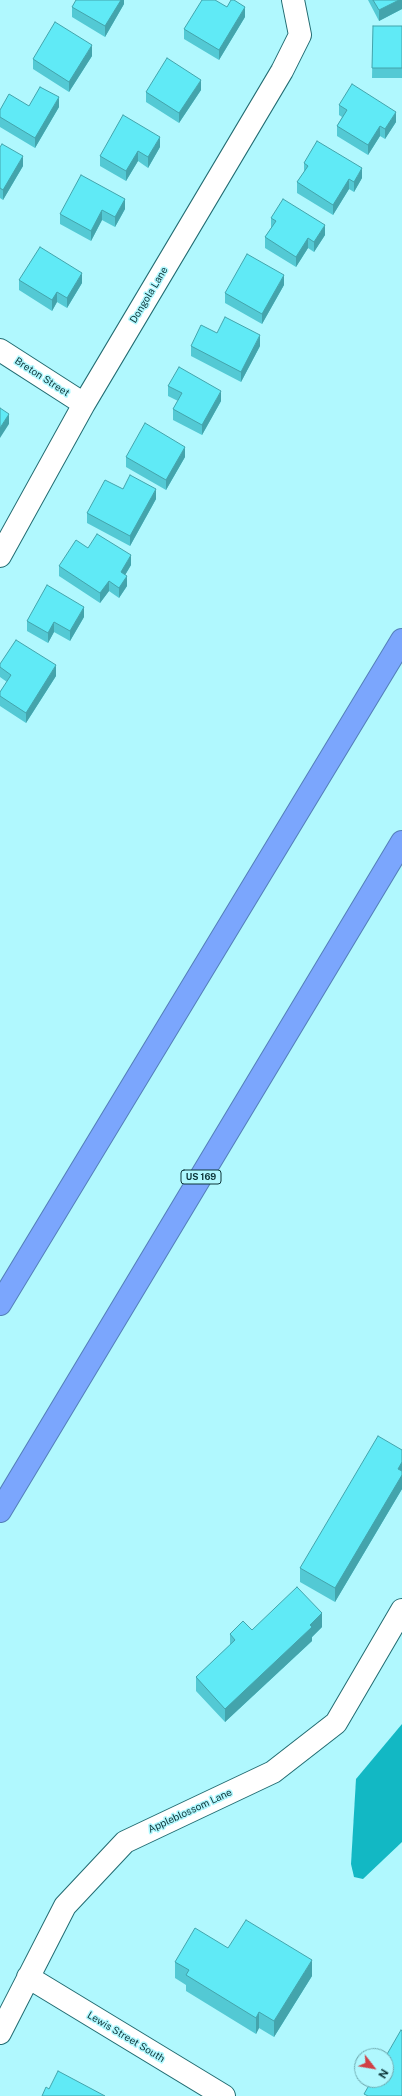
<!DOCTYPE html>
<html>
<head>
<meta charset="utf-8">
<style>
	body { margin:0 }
	#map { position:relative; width:402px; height:2096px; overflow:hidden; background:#b0f8fe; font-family:"Public Sans",sans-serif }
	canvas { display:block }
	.north { position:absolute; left:354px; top:2048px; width:40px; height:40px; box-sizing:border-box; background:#b0f8fe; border:1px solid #6faab0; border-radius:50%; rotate:121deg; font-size:11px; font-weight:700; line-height:16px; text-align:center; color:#0d363a }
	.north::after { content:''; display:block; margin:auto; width:14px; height:18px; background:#d04045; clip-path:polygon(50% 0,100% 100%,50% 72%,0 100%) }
</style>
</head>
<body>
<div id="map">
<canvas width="402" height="2096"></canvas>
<div class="north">N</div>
</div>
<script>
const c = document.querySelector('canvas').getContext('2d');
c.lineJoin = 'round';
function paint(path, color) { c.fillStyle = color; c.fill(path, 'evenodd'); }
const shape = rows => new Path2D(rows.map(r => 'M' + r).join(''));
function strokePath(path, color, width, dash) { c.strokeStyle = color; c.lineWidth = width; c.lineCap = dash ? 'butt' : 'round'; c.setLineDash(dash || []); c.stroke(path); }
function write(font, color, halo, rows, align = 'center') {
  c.font = font + ' "Public Sans",sans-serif'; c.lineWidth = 3; c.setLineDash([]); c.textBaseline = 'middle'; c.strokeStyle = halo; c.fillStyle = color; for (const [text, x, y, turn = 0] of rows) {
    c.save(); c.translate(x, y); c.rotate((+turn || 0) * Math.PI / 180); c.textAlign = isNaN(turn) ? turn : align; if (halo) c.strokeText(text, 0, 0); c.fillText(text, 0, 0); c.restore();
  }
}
const water = shape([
	[402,1724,402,1842,363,1879,354,1877,351,1864,356,1779]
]);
const minor = shape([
	[0,350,84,404],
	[0,556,84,404,282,71,300,35,293,0],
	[28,1977,224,2096],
	[0,2033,65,1906,125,1842,273,1772,336,1723,402,1610]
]);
const highway = shape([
	[0,1304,402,640],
	[0,1511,402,842]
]);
const wall = shape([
	[124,0,124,4,105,37,72,17,72,7],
	[368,0,402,0,402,9,379,21],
	[245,17,219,60,184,39,184,29],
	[373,26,402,26,402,78,372,78],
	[92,56,69,92,33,69,33,59],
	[201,90,179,123,146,102,146,92],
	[339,105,396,122,385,139,380,136,368,155,337,136,337,126,342,117,339,115],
	[29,106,59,107,35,148,0,127,0,110],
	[0,147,23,166,3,200,0,198],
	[160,147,148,168,138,161,126,181,100,166,100,156],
	[304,163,362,178,354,192,349,189,333,215,297,193,297,182,304,172],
	[125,199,125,209,115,227,102,220,91,241,60,224,60,214],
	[271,218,325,235,314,252,308,248,296,267,265,248,265,237,271,228],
	[19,280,82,283,67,308,57,302,52,311,19,290],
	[284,285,262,324,225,303,225,293],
	[191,346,260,346,241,382,191,356],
	[168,386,221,401,202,435,173,420,173,409,178,401,168,396],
	[126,457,185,457,166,490,126,467],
	[123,489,156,499,130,546,87,523,87,513],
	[88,548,131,565,125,575,127,586,119,598,109,591,100,603,59,576,59,566],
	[84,617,70,641,54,632,48,643,27,631,27,621],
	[0,664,56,676,26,723,0,706,0,692,7,682,0,677],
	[402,1450,402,1489,335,1602,300,1582,300,1568],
	[322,1627,312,1637,312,1641,225,1722,196,1691,196,1677,230,1645,230,1634,252,1630],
	[228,1948,312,1976,274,2037,259,2028,256,2034,186,1991,186,1985,175,1978,175,1962]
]);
const shadedWall = shape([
	[121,0,124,0,124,4,105,37,105,26],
	[399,0,402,0,402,9,379,21,379,10],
	[245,7,245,17,219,60,219,50],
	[92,45,92,56,69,92,69,82],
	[201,80,201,90,179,123,179,113],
	[59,97,59,107,35,148,35,138],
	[396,112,396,122,385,139,385,129],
	[380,126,380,136,368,155,368,145],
	[160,137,160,147,148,168,148,157],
	[138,151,138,161,126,181,126,171],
	[23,156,23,166,3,200,3,190],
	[362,168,362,178,354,192,354,182],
	[349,179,349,189,333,215,333,205],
	[125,199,125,209,115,227,115,217],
	[102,210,102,220,91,241,91,231],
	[325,225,325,235,314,252,314,242],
	[308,238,308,248,296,267,296,257],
	[82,273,82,283,67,308,67,298],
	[284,275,284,285,262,324,262,314],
	[57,292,57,302,52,311,52,300],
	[260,335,260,346,241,382,241,372],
	[221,391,221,401,202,435,202,425],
	[9,414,9,424,0,438,0,428],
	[185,447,185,457,166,490,166,480],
	[156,489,156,499,130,546,130,536],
	[131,555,131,565,121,582,121,572],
	[127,576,127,586,119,598,119,588],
	[109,581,109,591,100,603,100,593],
	[84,607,84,617,70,641,70,631],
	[54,622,54,632,48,643,48,633],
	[56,665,56,676,26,723,26,713],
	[402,1462,402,1489,335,1602,335,1588],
	[322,1613,322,1627,312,1637,312,1641,225,1722,225,1709],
	[312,1960,312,1976,274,2037,274,2021],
	[259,2012,259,2028,256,2034,256,2018]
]);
const building = shape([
	[76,0,121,0,105,26,72,7,76,0],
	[202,0,215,0,227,7,231,0,234,0,245,7,219,50,184,29,202,0],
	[373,0,399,0,379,10,373,0],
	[55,22,92,45,69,82,33,59,55,22],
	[373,26,402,26,402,68,372,68,373,26],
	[167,58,201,80,179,113,146,92,167,58],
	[352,84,396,112,385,129,380,126,368,145,337,126,347,110,339,105,352,84],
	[40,87,59,97,35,138,0,117,0,110,9,94,29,106,40,87],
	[123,115,160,137,148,157,138,151,126,171,100,156,123,115],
	[317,141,362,168,354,182,349,179,333,205,297,182,308,166,304,163,317,141],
	[2,144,23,156,3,190,0,188,0,147,2,144],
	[81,175,125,199,115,217,102,210,91,231,60,214,81,175],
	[283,199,325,225,314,242,308,238,296,257,265,237,276,221,271,218,283,199],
	[40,247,82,273,67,298,57,292,52,300,19,280,40,247],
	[247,254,284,275,262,314,225,293,247,254],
	[225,317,260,335,241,372,191,346,201,325,217,333,225,317],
	[179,367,221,391,202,425,173,409,182,393,168,386,179,367],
	[0,408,9,414,0,428,0,408],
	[145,423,185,447,166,480,126,457,145,423],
	[130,475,156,489,130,536,87,513,105,480,123,489,130,475],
	[97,534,131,555,121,572,127,576,119,588,109,581,100,593,59,566,76,540,88,548,97,534],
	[47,585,84,607,70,631,54,622,48,633,27,621,47,585],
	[16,640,56,665,26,713,0,696,0,692,11,675,0,667,0,664,16,640],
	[378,1436,402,1450,402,1462,398,1469,402,1471,402,1475,335,1588,300,1568,378,1436],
	[297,1587,322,1613,310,1625,312,1627,225,1709,196,1677,235,1640,230,1634,243,1621,252,1630,297,1587],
	[246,1920,312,1960,274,2021,259,2012,256,2018,186,1975,189,1970,175,1962,195,1928,228,1948,246,1920],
	[401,2030,402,2031,402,2096,368,2096,364,2094,372,2080,386,2080,386,2056,401,2030],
	[58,2071,105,2096,42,2096,46,2087,49,2089,58,2071]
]);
const shields = [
	[201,1177,40]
];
const shieldNames = [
	["US 169",201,1177]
];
const streetNames = [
	["Dongola Lane",149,295,-59],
	["Breton Street",42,377,33],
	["Appleblossom Lane",190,1811,-25],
	["Lewis Street South",126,2037,31]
];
paint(water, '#12b8c4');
strokePath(minor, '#226c72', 24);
strokePath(highway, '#547fb9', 24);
strokePath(minor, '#fff', 22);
strokePath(highway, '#7ba6fd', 22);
paint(wall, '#53c9d4');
paint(shadedWall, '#43a4ac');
paint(building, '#60eaf6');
strokePath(building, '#43a4ac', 1);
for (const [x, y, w] of shields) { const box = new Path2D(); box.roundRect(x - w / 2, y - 7, w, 14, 3); c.fillStyle = '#b0f8fe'; c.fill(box); strokePath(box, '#0d363a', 1); }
write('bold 9px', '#0d363a', null, shieldNames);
write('10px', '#0d363a', '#b0f8fe', streetNames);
</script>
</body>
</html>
